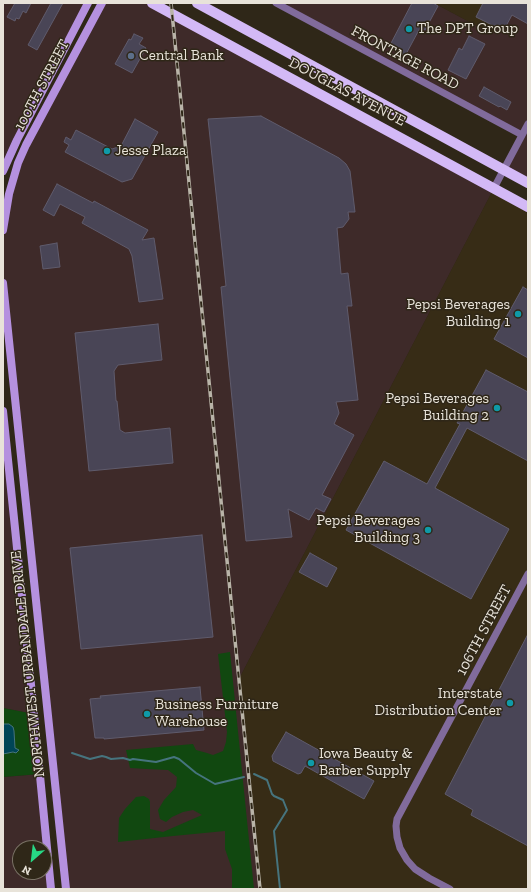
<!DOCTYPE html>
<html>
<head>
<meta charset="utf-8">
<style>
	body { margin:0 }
	#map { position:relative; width:531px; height:892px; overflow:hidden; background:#2f2718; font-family:"Zilla Slab",serif }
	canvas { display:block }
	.frame { position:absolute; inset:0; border:4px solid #e8e3d9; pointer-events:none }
	.north { position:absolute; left:12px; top:840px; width:40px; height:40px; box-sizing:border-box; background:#2f2718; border:1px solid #797265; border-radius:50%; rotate:208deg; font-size:11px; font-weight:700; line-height:16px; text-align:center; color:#e8e3d9 }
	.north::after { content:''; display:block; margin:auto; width:14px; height:18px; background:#27d885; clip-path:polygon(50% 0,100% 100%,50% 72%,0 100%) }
</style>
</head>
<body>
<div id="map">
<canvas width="531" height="892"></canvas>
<div class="frame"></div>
<div class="north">N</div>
</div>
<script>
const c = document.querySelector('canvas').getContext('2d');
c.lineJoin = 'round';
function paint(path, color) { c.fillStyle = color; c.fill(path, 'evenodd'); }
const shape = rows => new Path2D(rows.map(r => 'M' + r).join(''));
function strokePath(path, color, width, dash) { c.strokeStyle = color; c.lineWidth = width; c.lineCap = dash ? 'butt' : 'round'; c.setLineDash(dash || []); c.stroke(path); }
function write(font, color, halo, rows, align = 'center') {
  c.font = font + ' "Zilla Slab",serif'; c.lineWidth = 3; c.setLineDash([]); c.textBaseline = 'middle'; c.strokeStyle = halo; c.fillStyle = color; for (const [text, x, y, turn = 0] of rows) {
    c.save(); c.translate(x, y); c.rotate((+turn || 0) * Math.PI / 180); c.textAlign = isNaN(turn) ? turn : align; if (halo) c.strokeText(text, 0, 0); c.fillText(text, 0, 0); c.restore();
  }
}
const commercial = shape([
	[3,3,88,3,3,171],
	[102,3,152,3,494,188,239,679,260,889,66,889,3,283,3,230,14,176],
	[289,3,434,3,492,34,509,3,528,3,528,183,504,170,522,136,286,8],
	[3,411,34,714,3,708],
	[40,774,51,889,3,889,3,777],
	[20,848,44,848,44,872,20,872]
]);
const built = shape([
	[434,3,509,3,492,34],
	[494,188,528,207,528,889,260,889,239,679]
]);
const green = shape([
	[230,652,245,801,254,889,232,889,232,869,225,849,225,831,173,836,118,842,119,818,125,809,136,797,144,796,149,799,150,802,150,829,163,832,202,815,193,810,183,812,172,817,166,822,160,819,158,810,164,800,176,787,177,777,168,770,147,769,130,768,126,750,193,744,196,750,207,753,213,755,223,751,226,742,227,732,218,654],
	[3,708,34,714,40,774,3,777,3,754,13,752,15,748,14,731,9,724,3,724]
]);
const water = shape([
	[3,724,9,724,13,727,14,731,15,748,19,750,16,753,13,752,3,754,3,724]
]);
const stream = shape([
	[72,753,90,759,102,756,106,757,111,759,123,758,130,760,133,759,156,762,174,757,179,759,196,773,215,784,244,777],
	[254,774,267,780,272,794,274,796,283,800,287,810,274,831,280,889]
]);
const building = shape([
	[15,3,31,3,26,13,23,11,19,19,16,18,15,21,7,17,15,3],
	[51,3,63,3,37,50,28,45,51,3],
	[412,3,433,3,438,6,425,30,420,28,405,56,389,47,412,3],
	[483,3,528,3,528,24,512,15,506,26,505,25,503,29,495,25,494,26,476,17,483,3],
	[134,34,143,38,139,44,146,48,132,73,115,64,129,39,131,40,134,34],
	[469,36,485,44,466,79,448,70,459,48,462,50,469,36],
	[484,87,511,102,507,110,500,106,499,107,479,96,484,87],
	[261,116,339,158,346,164,350,171,355,212,348,212,349,219,343,227,337,228,341,274,348,273,352,306,347,306,358,400,336,402,339,413,334,424,354,435,322,495,331,499,324,512,316,508,309,520,288,509,292,537,246,541,221,287,226,286,208,119,261,116],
	[135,119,158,132,132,179,122,182,65,152,69,145,64,142,66,137,71,140,76,130,112,149,121,146,135,119],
	[57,184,93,203,94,201,148,230,142,240,154,238,163,299,139,302,132,256,129,249,82,223,85,217,60,204,54,216,43,210,57,184],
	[57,243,60,267,43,269,40,246,57,243],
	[523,287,528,290,528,358,494,339,523,287],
	[158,324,162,360,118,365,114,371,116,401,117,401,120,430,125,433,170,428,173,463,89,471,75,333,158,324],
	[486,370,528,392,528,461,467,428,435,488,509,529,471,599,346,530,384,461,427,484,460,424,457,423,486,370],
	[202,535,213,637,81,649,70,548,202,535],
	[310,553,337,568,327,587,299,572,310,553],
	[528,634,528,846,471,815,473,810,445,794,528,634],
	[200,687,204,730,104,739,104,738,95,738,90,699,101,698,100,696,200,687],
	[286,732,374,781,364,799,305,766,301,773,298,774,273,761,272,756,286,732]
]);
const street = shape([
	[276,3,522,135],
	[494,188,528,124],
	[450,889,429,878,415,869,407,860,400,848,397,837,396,826,397,819,528,574]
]);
const secondary = shape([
	[3,171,17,140,88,3],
	[3,230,9,194,18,163,26,145,102,3],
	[3,283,66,889],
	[3,411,34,714,51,889]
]);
const primary = shape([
	[152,3,528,207],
	[197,3,528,183]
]);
const rail = shape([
	[171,3,260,889]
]);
const markers = [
	[409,29,4,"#0f9aa8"],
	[131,56,4,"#5c6f8a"],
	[107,151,4,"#0f9aa8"],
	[518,314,4,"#0f9aa8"],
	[497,408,4,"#0f9aa8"],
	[428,530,4,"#0f9aa8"],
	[510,703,4,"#0f9aa8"],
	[147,714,4,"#0f9aa8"],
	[311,763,4,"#0f9aa8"]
];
const poiNames = [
	["The DPT Group",417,29],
	["Central Bank",139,56],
	["Jesse Plaza",115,151],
	["Pepsi Beverages",510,305,"right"],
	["Building 1",510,322,"right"],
	["Pepsi Beverages",489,399,"right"],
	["Building 2",489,416,"right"],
	["Pepsi Beverages",420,521,"right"],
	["Building 3",420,538,"right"],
	["Interstate",502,694,"right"],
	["Distribution Center",502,711,"right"],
	["Business Furniture",155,705],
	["Warehouse",155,722],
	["Iowa Beauty &",319,754],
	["Barber Supply",319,771]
];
const streetNames = [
	["FRONTAGE ROAD",405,58,28],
	["100TH STREET",42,85,-62],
	["DOUGLAS AVENUE",347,92,28],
	["106TH STREET",484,630,-62],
	["NORTHWEST URBANDALE DRIVE",28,664,-96]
];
paint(commercial, '#3e2a29');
paint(built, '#372c16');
paint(green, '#114810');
paint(water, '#004557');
strokePath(water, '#46747e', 1);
strokePath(stream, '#46747e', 2);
paint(building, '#494556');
strokePath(building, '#5f5b6c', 1);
strokePath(street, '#816b9c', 7);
strokePath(secondary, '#b591df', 8);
strokePath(primary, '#d3b9f6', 10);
strokePath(rail, '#b9b4a8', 3.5);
strokePath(rail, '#2f2718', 2, [6]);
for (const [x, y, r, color] of markers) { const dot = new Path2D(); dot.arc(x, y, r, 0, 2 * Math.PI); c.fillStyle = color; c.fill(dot); strokePath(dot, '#2f2718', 1.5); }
write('15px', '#e8e3d9', '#2f2718', poiNames, 'left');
write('15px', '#e8e3d9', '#2f2718', streetNames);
</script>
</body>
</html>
